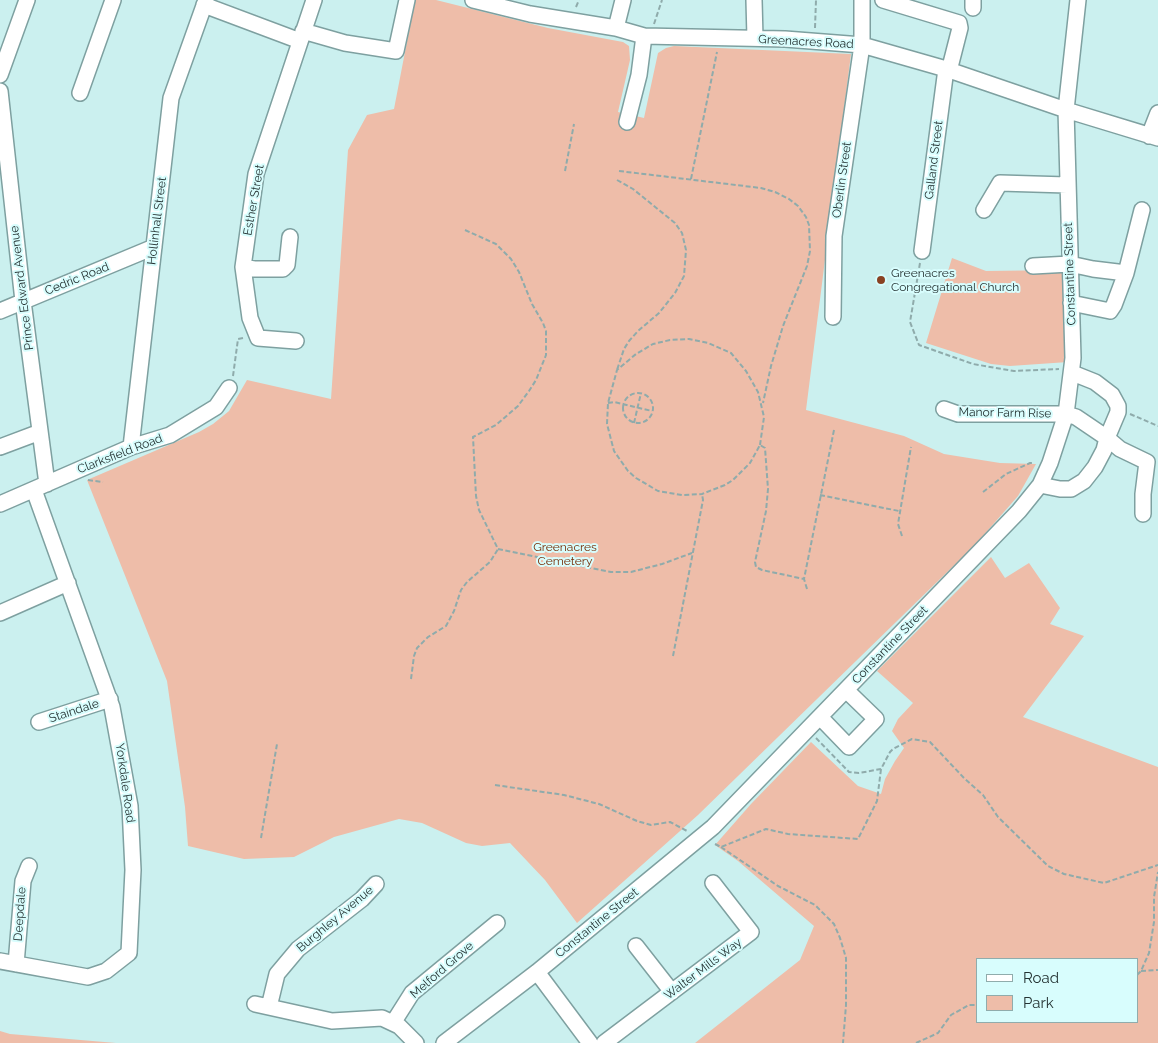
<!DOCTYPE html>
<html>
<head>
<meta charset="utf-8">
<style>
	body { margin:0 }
	#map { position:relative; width:1158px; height:1043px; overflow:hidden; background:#cbf0ef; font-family:Raleway,sans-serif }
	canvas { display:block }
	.legend { position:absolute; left:976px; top:958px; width:162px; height:65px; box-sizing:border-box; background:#d8fdfd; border:1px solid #90acac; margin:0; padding:6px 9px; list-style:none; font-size:15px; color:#253333 }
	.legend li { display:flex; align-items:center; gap:10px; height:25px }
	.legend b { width:25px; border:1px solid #90acac }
</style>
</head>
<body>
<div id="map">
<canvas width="1158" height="1043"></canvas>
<ul class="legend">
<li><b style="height:6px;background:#fff"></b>Road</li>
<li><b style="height:14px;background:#eebda9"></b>Park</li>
</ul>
</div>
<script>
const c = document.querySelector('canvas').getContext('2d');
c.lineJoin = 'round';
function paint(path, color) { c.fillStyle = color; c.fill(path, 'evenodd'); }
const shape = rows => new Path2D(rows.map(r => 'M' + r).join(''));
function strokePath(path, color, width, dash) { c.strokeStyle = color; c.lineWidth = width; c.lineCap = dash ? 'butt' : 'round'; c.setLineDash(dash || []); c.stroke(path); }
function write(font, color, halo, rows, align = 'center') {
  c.font = font + ' Raleway,sans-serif'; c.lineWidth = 4; c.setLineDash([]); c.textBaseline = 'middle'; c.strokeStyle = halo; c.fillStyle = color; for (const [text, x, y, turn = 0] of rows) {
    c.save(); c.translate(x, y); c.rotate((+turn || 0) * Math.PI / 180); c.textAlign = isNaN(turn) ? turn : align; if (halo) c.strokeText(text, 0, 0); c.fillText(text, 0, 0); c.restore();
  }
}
const green = shape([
	[415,0,436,0,548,28,623,42,629,46,630,60,618,112,644,118,658,53,666,48,674,46,851,54,806,410,904,436,944,454,1000,463,1036,464,1018,496,975,545,698,815,577,923,545,880,510,843,482,846,466,843,422,823,399,819,334,837,294,857,244,859,188,846,185,807,167,681,87,480,199,432,213,424,229,411,247,380,331,399,348,150,367,115,394,109],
	[952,258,986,271,1064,270,1068,362,1010,366,991,364,926,343],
	[991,557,1005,578,1029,563,1060,608,1050,624,1084,636,1023,717,1158,767,1158,1043,695,1043,800,960,814,926,738,861,715,845,751,804,811,742,858,786,881,794,885,779,895,761,904,748,892,731,898,719,913,703,877,671],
	[977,959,1137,959,1137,1022,977,1022],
	[0,1031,10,1034,116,1043,0,1043]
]);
const path = shape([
	[576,7,579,0],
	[654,24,662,0],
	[815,28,816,0],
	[565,171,574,124],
	[619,171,761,188,775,192,789,199,798,206,806,217,809,225,810,251,807,266,783,326,771,366,763,403],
	[691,179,717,52],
	[617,180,633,189,675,223,682,233,686,250,684,276,675,293,659,313,638,331,629,341,624,349,617,370],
	[465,230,496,244,511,259,519,272,532,304,543,323,546,331,546,355,536,380,529,391,518,406,496,425,473,437,476,496,479,510,498,549],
	[920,263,910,322,919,345,973,364,1014,371,1059,369],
	[233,376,238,339,243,338],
	'623 408a15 15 0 1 1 30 0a15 15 0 1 1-30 0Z',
	[608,403,614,402,652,411],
	[1130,414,1158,426],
	[634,423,641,393],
	[760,445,764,417,758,392,746,371,731,353,708,343,689,339,670,340,653,344,636,354,617,370,608,403,607,424,614,451,628,471,636,478,658,491,682,495,702,494,725,485,733,480,750,463,760,445,765,448,768,489,766,511,755,562,756,567,762,570,804,579],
	[88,480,103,482],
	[983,492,1006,474,1030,463,1034,463],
	[820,495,899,511],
	[902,536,898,524,911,447],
	[498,549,611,572,631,572,662,564,692,553],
	[807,589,804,579,834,430],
	[673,656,703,500,702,494],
	[411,679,414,656,417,648,428,637,446,626,454,611,461,590,467,582,490,562,498,549],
	[816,738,849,772,859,773,881,769,890,752,893,749,912,739,930,742,964,778,983,795,998,817,1048,866,1064,874,1104,883,1158,865],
	[495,785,564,795,599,804,637,821,651,825,670,822,687,831],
	[261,838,277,744],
	[715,844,721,847,766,829,788,834,858,839,877,801,881,769],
	[721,847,778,886,815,905,834,924,840,938,846,958,846,1005,843,1043],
	[1141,971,1158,970],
	[1137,975,1141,971,1149,953,1154,922,1154,897,1158,872],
	[916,1043,938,1033,951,1015,969,1005,977,1005]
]);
const minor = shape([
	[473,0,530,14,616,28,644,36,785,39,862,45,946,69,1066,110,1158,138],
	[754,0,755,38],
	[883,0,959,23,960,28,949,71],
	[204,5,300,41],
	[973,8,973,0],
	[616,28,623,0],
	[303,31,345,43,396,51,407,0],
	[0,75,27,0],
	[0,91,23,301,47,484],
	[80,93,113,0],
	[627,122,639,75,644,36],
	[1149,136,1158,113],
	[984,210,1000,183,1067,185],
	[922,251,946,69],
	[1033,266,1070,264,1093,269,1126,273,1142,210],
	[243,267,254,269,283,269,287,265,290,237],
	[1071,303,1110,311,1114,305,1126,273],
	[0,311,154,247],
	[833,317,834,236,862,45,862,0],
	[296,341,258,338,250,318,243,267,256,174,314,0],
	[1075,374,1095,382,1112,395,1118,406,1118,412,1107,438,1120,449,1147,462,1143,494,1143,514],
	[944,409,958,414,1066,414,1076,417,1107,438,1104,450,1095,467,1084,481,1071,489,1060,489,1040,485],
	[0,447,40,432],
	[131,447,171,98,206,0],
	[0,504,131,447,170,435,216,407,229,388],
	[0,613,68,583],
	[820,717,849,747,876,719,846,690],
	[39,722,110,699],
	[636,946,672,992],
	[0,961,88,977,106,971,129,953,133,870,130,806,112,707,34,490],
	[16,964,23,881,29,866],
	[537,972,590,1043],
	[255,1004,332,1021,382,1018,399,1026,416,1043],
	[269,1007,277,974,298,949,362,899,376,884],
	[393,1023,412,993,497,923],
	[444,1043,537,972,713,827,1019,511,1040,485,1050,463,1066,414,1073,358,1066,110,1078,0],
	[604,1043,751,932,713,883]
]);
const markers = [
	[881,280,5,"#894122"]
];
const streetNames = [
	["Greenacres Road",806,42,3],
	["Galland Street",934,160,-83],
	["Oberlin Street",842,180,-82],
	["Esther Street",254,200,-80],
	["Hollinhall Street",157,221,-83],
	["Constantine Street",1070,274,-92],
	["Cedric Road",77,279,-22],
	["Prince Edward Avenue",22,288,-97],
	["Manor Farm Rise",1005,413,1],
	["Clarksfield Road",120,454,-21],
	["Constantine Street",890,645,-46],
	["Staindale",74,711,-18],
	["Yorkdale Road",125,783,82],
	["Deepdale",20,914,-86],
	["Burghley Avenue",335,919,-40],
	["Constantine Street",597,923,-39],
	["Walter Mills Way",703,969,-37],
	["Melford Grove",442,970,-41]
];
const poiNames = [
	["Greenacres",891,273],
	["Congregational Church",891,287]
];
const parkNames = [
	["Greenacres",565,547],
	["Cemetery",565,561]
];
paint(green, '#eebda9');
strokePath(minor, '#7ea0a0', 18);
strokePath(path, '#8fabab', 2, [5, 2.5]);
strokePath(minor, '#fff', 15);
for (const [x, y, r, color] of markers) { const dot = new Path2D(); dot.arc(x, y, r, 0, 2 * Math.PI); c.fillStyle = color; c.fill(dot); strokePath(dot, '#d8fdfd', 2); }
write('12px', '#253333', '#d8fdfd', streetNames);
write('12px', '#253333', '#d8fdfd', poiNames, 'left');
write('12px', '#742a03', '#d8fdfd', parkNames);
</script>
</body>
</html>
